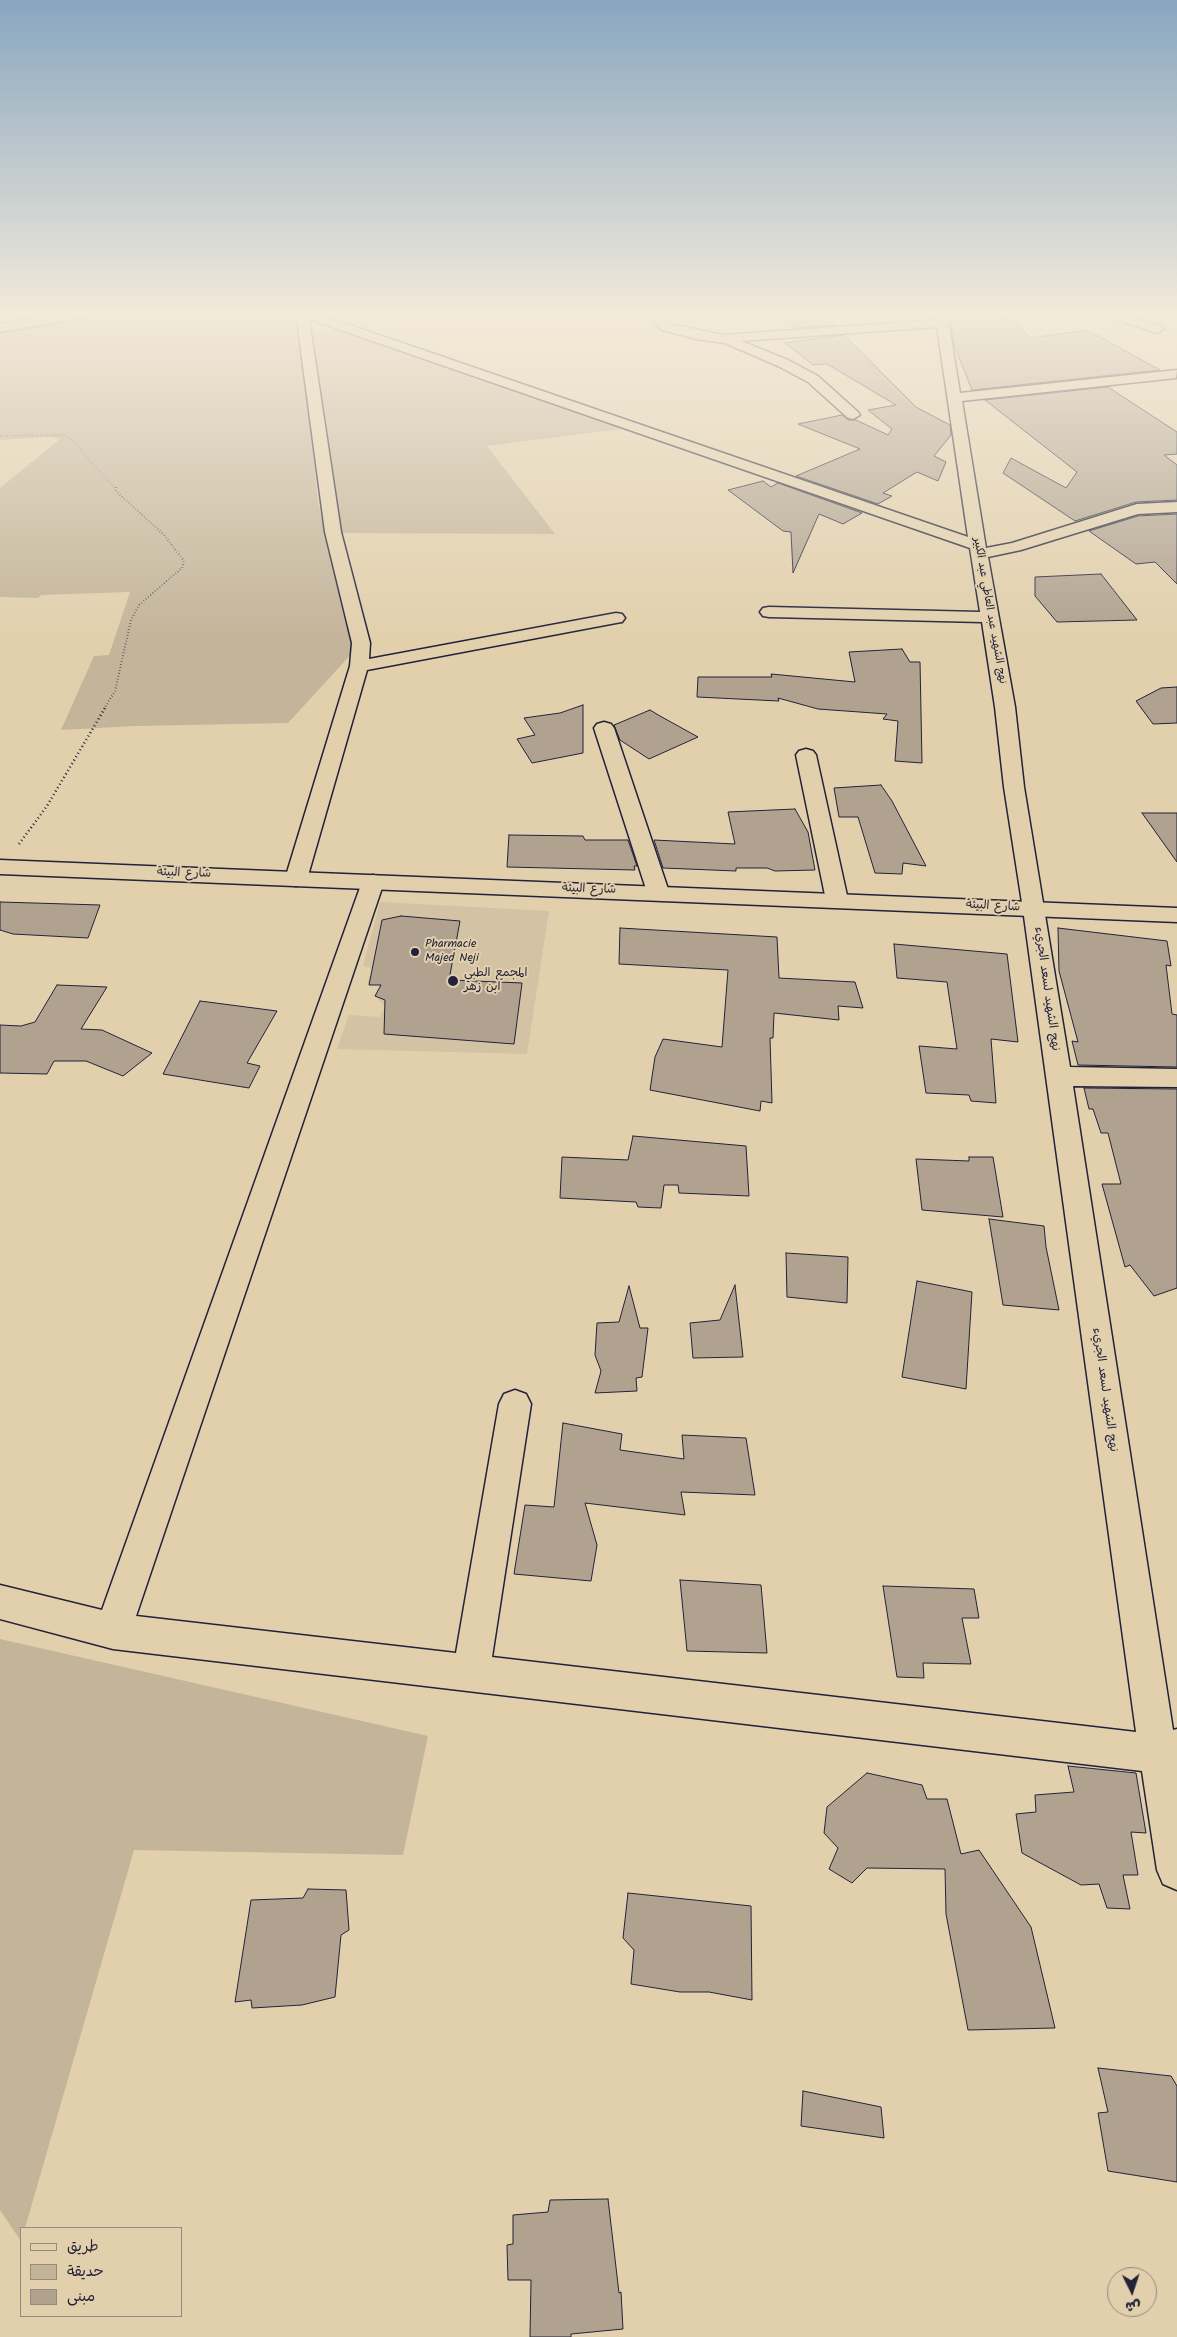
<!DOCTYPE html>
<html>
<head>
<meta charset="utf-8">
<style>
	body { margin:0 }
	#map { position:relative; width:1177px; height:2337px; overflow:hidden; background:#e2d0ad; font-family:Kalam,"Playpen Sans Arabic",sans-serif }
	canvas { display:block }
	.legend { position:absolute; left:20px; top:2227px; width:162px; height:90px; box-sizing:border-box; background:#e2d0ad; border:1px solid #958a7f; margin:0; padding:6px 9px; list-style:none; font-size:15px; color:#22223b }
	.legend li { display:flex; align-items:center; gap:10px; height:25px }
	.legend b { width:25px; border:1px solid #958a7f }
	.north { position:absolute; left:1107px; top:2267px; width:50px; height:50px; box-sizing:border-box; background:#e2d0ad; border:1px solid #958a7f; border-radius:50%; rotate:176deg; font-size:14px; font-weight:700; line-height:20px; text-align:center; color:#22223b }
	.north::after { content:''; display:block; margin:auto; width:18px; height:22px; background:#22223b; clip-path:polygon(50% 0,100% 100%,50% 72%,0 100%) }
</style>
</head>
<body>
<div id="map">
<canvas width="1177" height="2337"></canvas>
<ul class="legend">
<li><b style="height:6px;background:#e2d0ad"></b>طريق</li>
<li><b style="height:14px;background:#c3b49a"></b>حديقة</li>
<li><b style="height:14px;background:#b0a28f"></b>مبنى</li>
</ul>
<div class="north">ش</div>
</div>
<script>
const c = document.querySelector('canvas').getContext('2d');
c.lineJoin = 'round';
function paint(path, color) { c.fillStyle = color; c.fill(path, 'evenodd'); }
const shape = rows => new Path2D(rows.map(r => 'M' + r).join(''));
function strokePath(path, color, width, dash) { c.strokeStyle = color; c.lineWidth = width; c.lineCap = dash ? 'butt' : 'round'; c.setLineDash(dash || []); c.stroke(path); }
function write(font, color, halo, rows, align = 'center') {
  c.font = font + ' Kalam,"Playpen Sans Arabic",sans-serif'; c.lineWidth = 4; c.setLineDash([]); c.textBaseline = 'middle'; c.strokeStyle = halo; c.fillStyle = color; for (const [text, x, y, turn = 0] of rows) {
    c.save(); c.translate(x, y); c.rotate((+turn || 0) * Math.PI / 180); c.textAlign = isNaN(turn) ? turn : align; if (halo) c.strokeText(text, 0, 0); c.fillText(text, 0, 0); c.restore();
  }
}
const built = shape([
	[380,902,549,911,527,1054,337,1049,349,1015,380,1017,385,1006,375,996,380,985,367,984,372,969,363,965]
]);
const green = shape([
	[113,313,298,313,318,501,337,586,355,650,288,723,135,726,61,730,94,656,109,655,130,592,41,595,38,598,0,597,0,488,60,439,51,437,0,440,0,331],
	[332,329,621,429,487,446,555,534,340,533,310,331],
	[0,1639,428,1736,403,1855,134,1850,25,2228,21,2228,21,2241,0,2210]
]);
const building = shape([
	[772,313,822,313,834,325,796,328,772,313],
	[949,313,992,313,994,318,1007,317,1031,338,1087,330,1160,370,972,390,954,345,949,313],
	[844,335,916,407,950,425,951,435,934,456,946,462,938,481,917,472,883,493,892,496,878,504,796,476,860,449,798,424,842,415,848,420,856,420,888,435,892,429,868,410,896,405,827,364,813,365,785,343,844,335],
	[1108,387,1177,432,1177,454,1164,455,1177,465,1177,500,1136,502,1075,521,1003,473,1011,458,1066,488,1077,472,985,400,1108,387],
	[763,481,771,487,778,483,862,513,843,524,819,514,793,573,791,532,783,531,728,490,763,481],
	[1177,514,1177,584,1155,562,1136,564,1089,531,1138,516,1177,514],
	[1101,574,1137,620,1057,622,1035,596,1035,577,1101,574],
	[902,649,910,662,920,662,922,763,895,761,898,721,883,719,887,714,818,709,778,698,779,701,697,697,698,677,772,677,771,674,855,682,849,652,902,649],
	[1177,687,1177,723,1153,724,1136,701,1161,688,1177,687],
	[583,705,583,753,532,763,517,739,535,735,524,718,560,713,583,705],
	[650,710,660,716,698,737,649,759,620,740,614,725,650,710],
	[881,785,892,801,926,866,903,863,902,874,875,873,858,817,839,817,834,788,881,785],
	[795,809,808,832,815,870,775,871,767,868,736,868,736,871,663,868,654,840,735,844,728,812,795,809],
	[1142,813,1177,813,1177,862,1142,813],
	[509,835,583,836,585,840,628,840,637,866,634,866,635,870,507,867,509,835],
	[0,902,100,905,88,938,13,934,0,930,0,902],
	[401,916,460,921,449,980,522,983,514,1044,384,1034,385,1000,375,996,381,985,369,985,382,920,401,916],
	[620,928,777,937,779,978,855,982,863,1008,838,1006,839,1020,774,1013,773,1038,770,1038,772,1103,761,1101,760,1111,650,1090,655,1057,663,1039,722,1047,728,970,619,964,620,928],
	[1058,928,1167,941,1171,966,1166,965,1172,1014,1177,1015,1177,1067,1078,1065,1072,1041,1078,1042,1059,971,1058,928],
	[894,944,1007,954,1018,1042,991,1039,996,1103,971,1101,969,1095,926,1093,919,1046,957,1049,947,982,897,978,894,944],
	[57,985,107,987,81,1029,102,1030,152,1053,123,1076,86,1061,54,1061,47,1074,0,1073,0,1025,21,1026,35,1022,57,985],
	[200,1001,277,1011,247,1063,260,1066,249,1088,163,1074,200,1001],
	[1084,1088,1177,1089,1177,1288,1154,1296,1130,1265,1125,1267,1102,1184,1121,1184,1108,1133,1101,1133,1093,1109,1089,1109,1084,1088],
	[633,1136,746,1146,749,1196,679,1193,678,1185,664,1185,661,1208,638,1207,636,1202,560,1198,562,1157,628,1160,633,1136],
	[969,1157,993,1157,1003,1217,922,1210,916,1159,969,1161,969,1157],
	[989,1219,1044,1226,1046,1247,1059,1310,1003,1305,989,1219],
	[786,1253,848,1257,847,1303,787,1297,786,1253],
	[917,1281,972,1292,966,1389,902,1377,917,1281],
	[735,1285,743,1357,693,1358,690,1323,720,1320,735,1285],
	[629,1286,640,1328,648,1328,642,1377,636,1378,637,1391,595,1393,601,1371,595,1355,597,1323,619,1322,629,1286],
	[563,1423,622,1434,620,1450,684,1459,682,1435,746,1438,755,1495,681,1492,685,1515,585,1503,597,1545,591,1581,514,1574,525,1505,554,1507,563,1423],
	[680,1580,761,1585,767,1653,687,1651,680,1580],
	[883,1586,974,1589,979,1618,962,1618,971,1664,923,1663,924,1678,897,1677,883,1586],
	[1068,1766,1136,1773,1146,1833,1131,1832,1138,1875,1123,1875,1130,1909,1107,1908,1099,1884,1081,1885,1022,1853,1016,1814,1036,1812,1035,1795,1074,1792,1068,1766],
	[867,1773,922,1785,927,1799,947,1799,961,1854,979,1850,1031,1927,1055,2028,968,2030,946,1914,945,1869,867,1868,852,1883,829,1869,838,1848,824,1833,827,1807,867,1773],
	[308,1889,346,1890,349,1930,341,1935,335,1997,302,2005,252,2008,251,2000,235,2002,251,1900,303,1898,308,1889],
	[628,1893,751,1906,752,2000,709,1992,680,1992,631,1984,634,1950,623,1938,628,1893],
	[1098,2068,1171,2076,1177,2086,1177,2182,1108,2171,1098,2113,1108,2112,1098,2068],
	[803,2091,881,2107,884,2138,801,2126,803,2091],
	[608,2199,619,2293,621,2292,623,2329,571,2334,571,2337,530,2337,531,2280,508,2280,507,2245,513,2244,513,2215,548,2212,550,2200,608,2199]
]);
const pathFar2 = shape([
	[0,436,65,435,77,444,85,456,116,489]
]);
const pathFar1 = shape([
	[104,709,115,691,131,620,139,605,182,568,184,561,164,535,116,491,116,487]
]);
const path = shape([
	[19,844,47,806,105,708]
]);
const street = shape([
	[296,313,315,313,968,537,937,327,741,341,788,360,818,376,858,412,860,415,853,419,848,418,808,382,778,366,725,343,696,339,662,330,647,313,660,313,670,324,723,335,936,320,935,313,947,313,960,393,1177,370,1176,378,962,401,986,548,1012,543,1137,504,1177,502,1177,512,1138,514,1021,550,988,557,1015,707,1024,787,1070,1067,1177,1069,1177,1087,1073,1086,1173,1730,1177,1729,1177,1890,1163,1884,1157,1870,1142,1771,113,1649,0,1619,0,1585,102,1610,362,882,365,877,373,875,381,877,384,882,136,1616,456,1653,499,1404,504,1394,515,1390,526,1394,531,1404,492,1657,1136,1732,1023,909,1004,787,995,707,982,622,769,617,763,616,760,612,763,608,769,607,980,612,970,548,309,319,341,532,370,643,369,659,616,613,622,614,625,618,622,622,616,623,367,670,307,879,304,884,296,886,288,884,285,879,350,666,352,643,325,532,296,313],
	[1103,313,1122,313,1162,326,1164,329,1158,333,1154,332,1105,316,1103,313],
	[604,722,611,724,614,728,669,892,666,897,658,899,650,897,647,892,594,728,597,724,604,722],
	[806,749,813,751,816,755,848,900,845,905,837,907,829,905,826,900,796,755,799,751,806,749]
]);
const secondary = shape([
	[66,313,95,313,89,317,0,332,0,324,66,313],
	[0,860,1177,908,1177,922,0,874,0,860]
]);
const markers = [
	[415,952,5,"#22223b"],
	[453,981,6,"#22223b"]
];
const farStreetnames = [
	["نهج الشهيد عبد العاطي عبد الكبير",989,611,80]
];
const streetNames = [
	["شارع البيئة",184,874,2],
	["شارع البيئة",589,890,2],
	["شارع البيئة",993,907,3],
	["نهج الشهيد لسعد الجريء",1046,989,82],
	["نهج الشهيد لسعد الجريء",1104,1390,82]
];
const poiNames = [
	["Pharmacie",425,945],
	["Majed Neji",425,959],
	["المجمع الطبي",464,974],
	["ابن زهر",464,988]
];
paint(built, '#d3c2a4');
paint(green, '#c3b49a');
paint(building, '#b0a28f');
strokePath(building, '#22223b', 1);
strokePath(street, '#22223b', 3);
strokePath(secondary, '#22223b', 3);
strokePath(pathFar2, '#22223b', 1, [0.5, 2]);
strokePath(pathFar1, '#22223b', 2, [0.5, 2.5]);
strokePath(path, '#22223b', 2.5, [1, 3]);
paint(street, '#e2d0ad');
paint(secondary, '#e2d0ad');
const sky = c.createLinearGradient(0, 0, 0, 640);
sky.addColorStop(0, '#89a6c0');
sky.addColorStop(0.49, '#f2eada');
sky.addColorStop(1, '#f2eada00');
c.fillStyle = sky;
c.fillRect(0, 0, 1177, 640);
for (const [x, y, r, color] of markers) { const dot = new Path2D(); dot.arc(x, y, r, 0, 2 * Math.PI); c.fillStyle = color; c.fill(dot); strokePath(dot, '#e2d0ad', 2); }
write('11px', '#22223b', '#e2d0ad', farStreetnames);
write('12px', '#22223b', '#e2d0ad', streetNames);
write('12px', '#22223b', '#e2d0ad', poiNames, 'left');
</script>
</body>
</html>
